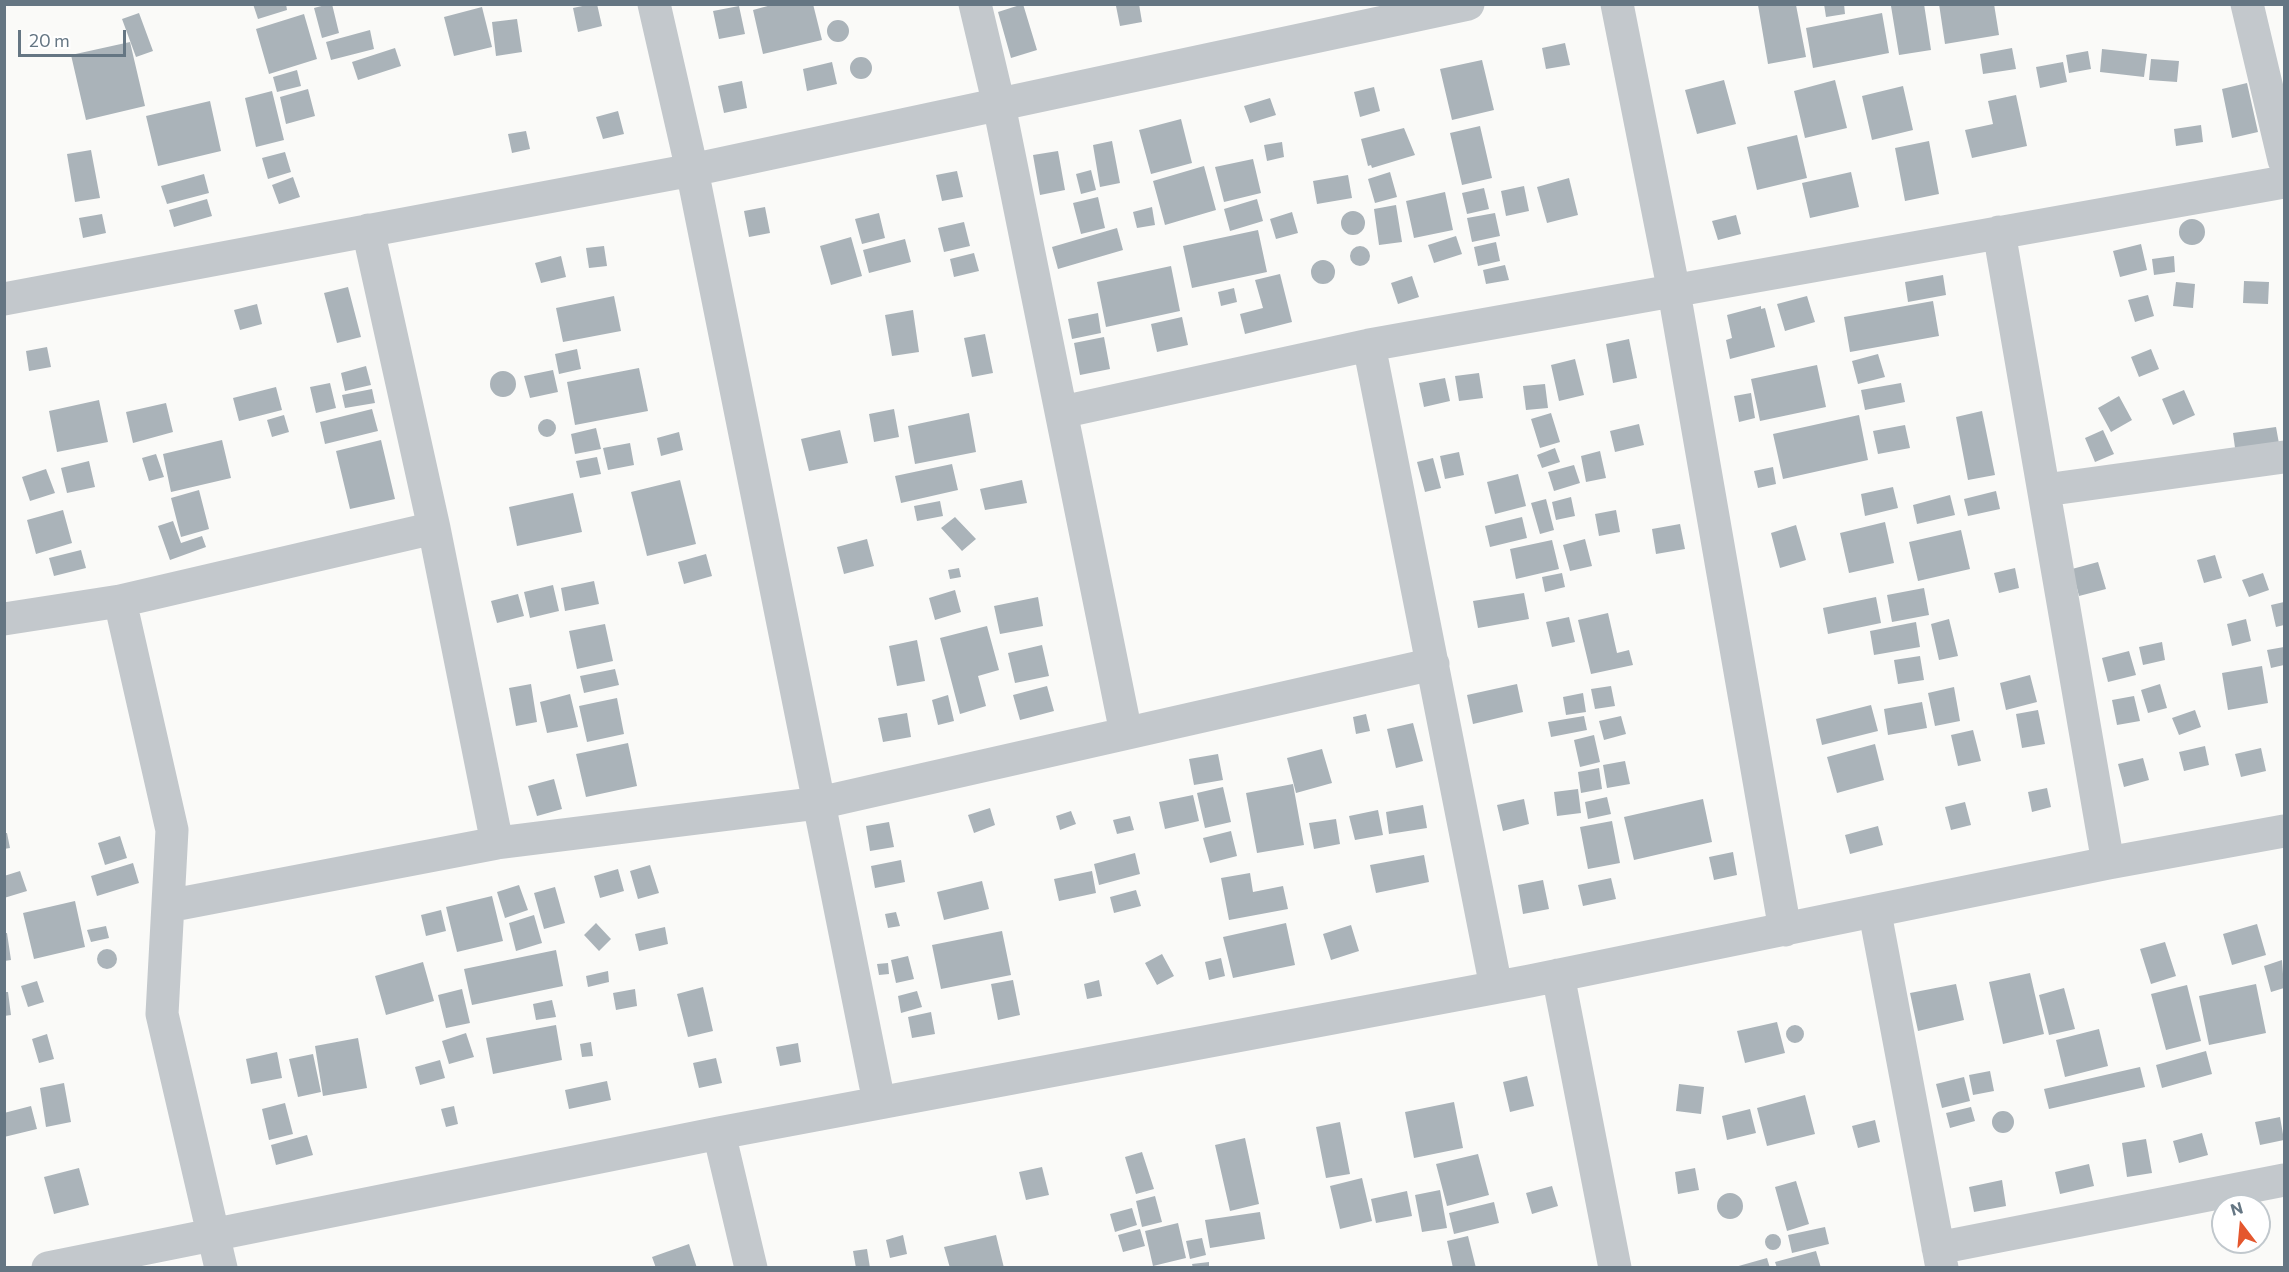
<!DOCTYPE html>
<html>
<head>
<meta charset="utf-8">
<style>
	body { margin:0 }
	#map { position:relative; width:2289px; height:1272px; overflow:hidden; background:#fafaf8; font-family:Commissioner,sans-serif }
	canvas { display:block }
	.frame { position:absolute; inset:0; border:6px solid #657683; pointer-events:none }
	.north { position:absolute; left:2211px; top:1194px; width:60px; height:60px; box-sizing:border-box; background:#fff; border:2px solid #c1c8cd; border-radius:50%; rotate:344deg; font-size:16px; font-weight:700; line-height:24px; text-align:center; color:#657683 }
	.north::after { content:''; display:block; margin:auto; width:21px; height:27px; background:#e4572e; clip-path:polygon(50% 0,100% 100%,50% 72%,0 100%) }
	.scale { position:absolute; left:18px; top:30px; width:108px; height:27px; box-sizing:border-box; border:3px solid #657683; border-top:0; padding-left:8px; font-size:18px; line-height:21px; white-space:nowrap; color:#657683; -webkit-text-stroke:4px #fff; paint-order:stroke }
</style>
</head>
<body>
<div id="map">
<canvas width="2289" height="1272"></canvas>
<div class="frame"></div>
<div class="north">N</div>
<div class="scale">20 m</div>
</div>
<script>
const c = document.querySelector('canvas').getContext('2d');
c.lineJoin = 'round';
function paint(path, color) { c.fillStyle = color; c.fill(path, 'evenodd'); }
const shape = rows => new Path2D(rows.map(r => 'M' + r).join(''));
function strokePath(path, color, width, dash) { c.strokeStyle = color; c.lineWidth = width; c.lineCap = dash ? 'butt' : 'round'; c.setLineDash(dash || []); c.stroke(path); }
const building = shape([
	[253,4,286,4,287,10,258,19],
	[329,4,332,4,339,33,322,38,314,8],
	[592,4,597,4,602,26,578,32,573,8],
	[775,4,813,4,822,40,763,54,753,10],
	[1023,4,1037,50,1011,58,998,12],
	[1126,4,1139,4,1142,22,1120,26,1116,6],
	[1824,4,1844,4,1845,14,1826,17],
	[1901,4,1924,4,1931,50,1899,55,1891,6],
	[1939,4,1994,4,1999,35,1945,44],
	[1758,5,1796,5,1806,57,1768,64],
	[739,6,745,34,719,39,713,11],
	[482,7,492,47,454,56,444,17],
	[139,13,153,51,136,57,122,19],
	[1882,13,1889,53,1813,68,1806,28],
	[304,14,317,59,269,74,256,29],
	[517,19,522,52,496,56,492,22],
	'827 31a11 11 0 1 1 22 0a11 11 0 1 1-22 0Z',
	[370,30,374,49,331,60,326,42],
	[130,42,145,106,86,120,71,55],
	[1565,43,1570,65,1546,69,1542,48],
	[395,48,401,66,358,80,352,62],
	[2012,48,2016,69,1983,74,1980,54],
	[2102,49,2147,54,2144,77,2100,72],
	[2088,51,2091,69,2069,73,2066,55],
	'850 68a11 11 0 1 1 22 0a11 11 0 1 1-22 0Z',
	[2151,59,2179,61,2177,82,2149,80],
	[1482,60,1494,110,1452,120,1440,69],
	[832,62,837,84,807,91,803,69],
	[2063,62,2067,82,2040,88,2036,67],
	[297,70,301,86,277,92,273,77],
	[1724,80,1736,124,1697,134,1685,90],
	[1835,80,1847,128,1805,138,1794,91],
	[742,81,747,108,724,113,718,86],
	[2247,83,2258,132,2232,138,2222,89],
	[1903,86,1913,130,1872,140,1862,96],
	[1374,87,1380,111,1360,117,1354,92],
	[308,89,315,116,286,124,280,97],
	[272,91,284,140,256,147,245,98],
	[2016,95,2027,146,1972,158,1965,130,1993,124,1988,101],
	[1270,98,1276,115,1250,123,1244,106],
	[210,101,221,151,158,166,146,116],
	[618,111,624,134,603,139,596,117],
	[1181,119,1192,163,1151,174,1139,130],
	[2201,125,2203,142,2176,146,2174,129],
	[1480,126,1492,178,1462,185,1450,133],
	[1404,128,1415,155,1372,168,1371,165,1368,166,1361,139],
	[526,131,530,149,512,153,508,134],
	[1797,135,1807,178,1757,190,1747,147],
	[1112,141,1120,183,1100,187,1093,145],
	[1929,141,1939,194,1905,201,1895,148],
	[1282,142,1284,157,1267,161,1264,145],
	[91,150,100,198,75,202,67,154],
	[1058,151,1065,190,1040,195,1033,155],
	[285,152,291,172,268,179,262,158],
	[1253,159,1261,193,1224,202,1215,167],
	[1204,166,1216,210,1165,225,1153,181],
	[1091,170,1096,190,1081,194,1076,174],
	[957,171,963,197,942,201,936,175],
	[1390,172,1397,197,1375,203,1368,179],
	[1851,172,1859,207,1810,218,1802,183],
	[204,174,209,193,167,204,161,186],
	[1348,175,1352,198,1317,204,1313,181],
	[293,177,300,197,279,204,272,185],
	[1569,178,1578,215,1547,223,1537,187],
	[1524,186,1529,211,1506,216,1501,191],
	[1484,188,1489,209,1467,214,1462,193],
	[1445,192,1453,230,1414,238,1406,201],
	[1098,197,1105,228,1081,234,1073,203],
	[207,199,212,216,174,227,169,210],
	[1257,199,1263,221,1230,231,1224,209],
	[1396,205,1402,242,1379,245,1374,209],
	[765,207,770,233,749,237,744,211],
	[1152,207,1155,225,1137,228,1133,212],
	'1341 223a12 12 0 1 1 24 0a12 12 0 1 1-24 0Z',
	[1292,212,1298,233,1276,239,1270,219],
	[879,213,885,238,862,244,855,219],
	[1495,213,1500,236,1472,242,1467,218],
	[102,214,106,233,83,238,79,218],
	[1736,215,1741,234,1718,240,1712,221],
	'2179 232a13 13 0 1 1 26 0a13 13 0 1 1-26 0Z',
	[964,222,970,246,944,252,938,228],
	[1117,228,1123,250,1058,269,1052,247],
	[1258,230,1267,272,1192,288,1183,246],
	[1456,236,1462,254,1434,263,1428,245],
	[851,237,862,276,831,285,820,246],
	[905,239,911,262,869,273,863,250],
	[1496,242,1500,261,1478,266,1474,247],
	[2141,244,2147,270,2120,277,2113,251],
	'1350 256a10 10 0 1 1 20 0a10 10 0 1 1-20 0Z',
	[604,246,607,266,589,268,586,248],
	[974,253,979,271,954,277,950,259],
	[561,256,566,277,541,283,535,263],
	[2174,256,2175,272,2154,275,2152,259],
	'1311 272a12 12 0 1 1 24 0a12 12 0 1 1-24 0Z',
	[1505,265,1509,280,1486,284,1483,270],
	[1171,266,1180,311,1106,327,1097,282],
	[1280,274,1292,322,1245,334,1240,314,1263,308,1255,280],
	[1943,275,1946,295,1908,302,1905,282],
	[1412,276,1419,297,1398,304,1391,283],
	[2244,281,2269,282,2268,304,2243,303],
	[2176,282,2195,284,2193,308,2173,306],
	[348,287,361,337,337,343,324,293],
	[1234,288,1237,302,1221,306,1218,292],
	[2148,295,2154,316,2135,322,2128,300],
	[614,296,621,331,563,342,556,308],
	[1807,296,1815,322,1785,331,1777,304],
	[1933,301,1939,336,1850,352,1844,317],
	[257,304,262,324,240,330,234,310],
	[1761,306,1761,309,1765,308,1775,347,1730,359,1726,340,1732,338,1727,315],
	[913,310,919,352,892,356,885,315],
	[1098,313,1101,333,1072,339,1068,319],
	[1182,317,1188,345,1157,352,1151,324],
	[985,334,993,373,972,377,964,338],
	[1104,337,1110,369,1080,375,1074,343],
	[1629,339,1637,378,1613,383,1606,344],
	[47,347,51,367,29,371,26,351],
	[577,349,581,369,559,374,555,354],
	[2151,349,2159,369,2139,377,2131,357],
	[1878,354,1885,377,1858,384,1852,361],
	[1575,359,1584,395,1559,401,1551,365],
	[1817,365,1826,407,1760,421,1751,379],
	[366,366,371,385,345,391,341,373],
	[639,368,648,411,575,425,567,382],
	[553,370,558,392,530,398,524,376],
	'490 384a13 13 0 1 1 26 0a13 13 0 1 1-26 0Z',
	[1479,373,1483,398,1459,401,1455,376],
	[1445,378,1450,401,1424,407,1419,383],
	[330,383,336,408,316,413,310,387],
	[1901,383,1905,402,1865,410,1861,390],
	[1545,384,1548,408,1526,410,1523,386],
	[276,387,282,410,239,421,233,398],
	[372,389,375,403,345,408,342,395],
	[2184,390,2195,415,2173,425,2162,399],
	[1751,393,1755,418,1739,422,1734,396],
	[2119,396,2132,420,2111,432,2098,408],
	[99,400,108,442,57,452,49,411],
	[166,403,173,432,133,443,126,412],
	[372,409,378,431,325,444,320,422],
	[894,409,899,437,874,442,869,414],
	[1982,411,1995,475,1968,480,1956,417],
	[969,413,976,452,915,464,908,426],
	[1551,413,1560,442,1540,448,1531,419],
	[284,415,289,432,272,437,267,420],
	[1859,415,1868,460,1783,479,1773,434],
	'538 428a9 9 0 1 1 18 0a9 9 0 1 1-18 0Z',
	[1639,424,1644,445,1615,452,1610,431],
	[1905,425,1910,448,1878,454,1873,431],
	[2276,427,2280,449,2236,455,2233,433],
	[596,428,601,449,575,454,571,434],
	[840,430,848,463,809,471,801,439],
	[2103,430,2114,454,2095,462,2085,438],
	[679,432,683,450,661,456,657,438],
	[222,440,231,478,171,492,163,454],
	[381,440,395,499,350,509,336,451],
	[630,443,634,465,608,470,603,448],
	[1555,448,1560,462,1542,468,1537,455],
	[1600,451,1606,478,1586,482,1581,456],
	[1459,452,1464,475,1445,479,1440,456],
	[156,454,164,477,149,481,142,458],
	[597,457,601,474,580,478,576,461],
	[1433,458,1441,488,1425,492,1417,462],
	[89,461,95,487,67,493,61,468],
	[952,464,958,490,901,503,895,476],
	[1574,465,1580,483,1554,491,1548,472],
	[1773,467,1776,484,1758,488,1754,471],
	[46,469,55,493,30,501,22,477],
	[1518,474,1526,506,1495,514,1487,482],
	[680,480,696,544,647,556,631,492],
	[1022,480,1027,503,985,510,980,489],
	[1893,487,1898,508,1865,516,1861,494],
	[199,490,209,529,181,537,171,498],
	[1996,491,2000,509,1968,516,1964,499],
	[573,493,582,532,517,546,509,507],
	[1950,495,1955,515,1917,524,1913,505],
	[1571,497,1575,516,1556,520,1552,502],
	[1546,499,1554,530,1540,534,1531,503],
	[940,501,943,516,917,521,914,506],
	[63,510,72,543,36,554,27,520],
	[1616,510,1620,532,1599,536,1595,514],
	[955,517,976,539,962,551,941,528],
	[1522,517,1527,538,1490,547,1485,526],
	[173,521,181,543,202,536,206,547,170,560,158,526],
	[1885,522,1894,563,1849,573,1840,533],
	[1680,524,1685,549,1656,554,1652,529],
	[1796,525,1806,560,1780,568,1771,533],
	[1961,530,1970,569,1918,581,1909,542],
	[867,539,874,566,844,574,837,547],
	[1585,539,1592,566,1570,571,1563,545],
	[1552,540,1559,569,1516,579,1510,549],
	[81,550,86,568,54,576,49,558],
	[706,554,712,576,684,584,678,562],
	[2215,555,2222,578,2204,583,2197,560],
	[2098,562,2106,589,2079,596,2072,569],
	[959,568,961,577,950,579,948,570],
	[2015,568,2019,588,1999,593,1994,573],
	[1562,573,1565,587,1545,592,1542,577],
	[2263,573,2269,590,2249,597,2242,580],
	[594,581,599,604,565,611,561,588],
	[553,585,559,611,530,618,524,592],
	[1924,588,1929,615,1892,622,1887,595],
	[955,590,961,612,935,620,929,598],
	[1524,593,1529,619,1478,628,1473,601],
	[518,594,524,616,497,623,491,601],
	[1038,597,1043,626,1000,634,994,606],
	[1876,597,1881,623,1828,634,1823,608],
	[2284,602,2284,625,2276,627,2271,605],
	[1608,613,1617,653,1629,650,1633,665,1591,674,1578,620],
	[1569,617,1575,642,1552,647,1546,622],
	[1949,619,1958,656,1939,660,1931,624],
	[2246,619,2251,641,2232,646,2227,624],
	[1916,622,1920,647,1874,655,1870,631],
	[605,624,613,661,577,669,569,631],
	[987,626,999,670,978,676,986,706,960,714,940,638],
	[917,640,925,681,897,686,889,646],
	[2162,642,2165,660,2143,665,2139,647],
	[1042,645,1049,676,1015,683,1008,653],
	[2284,647,2284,665,2271,668,2267,650],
	[2129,651,2136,675,2108,682,2102,658],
	[1920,656,1924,680,1898,684,1894,660],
	[2262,666,2268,703,2228,710,2222,673],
	[615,669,619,685,584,693,580,676],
	[2030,675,2037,702,2006,710,2000,683],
	[531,684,537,722,516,726,509,688],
	[1517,684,1523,712,1473,724,1467,695],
	[2160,684,2167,708,2148,713,2141,690],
	[1047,686,1054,711,1020,720,1013,695],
	[1611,686,1615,706,1595,709,1591,689],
	[1954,687,1960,721,1935,726,1928,693],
	[1583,693,1586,712,1566,715,1563,697],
	[570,694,578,727,547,733,540,702],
	[948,695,954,721,938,725,932,700],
	[2134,696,2140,721,2117,725,2112,700],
	[617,698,624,734,587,742,579,706],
	[1922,702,1927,728,1888,735,1884,709],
	[1871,705,1878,731,1822,745,1816,719],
	[2038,710,2045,744,2022,748,2016,714],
	[2195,710,2201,727,2179,735,2172,718],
	[907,713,911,737,883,742,878,718],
	[1366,714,1370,731,1356,734,1353,717],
	[1584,716,1587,730,1551,737,1548,722],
	[1621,716,1626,734,1604,740,1599,721],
	[1413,723,1423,761,1396,768,1387,729],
	[1973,730,1981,761,1958,766,1951,735],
	[1594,735,1600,762,1580,767,1574,740],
	[628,743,637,786,586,797,576,754],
	[1875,744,1884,780,1837,793,1827,757],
	[2205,746,2209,765,2184,771,2179,752],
	[2261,748,2266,771,2241,777,2235,754],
	[1322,749,1332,783,1296,793,1287,758],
	[1218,754,1223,780,1194,785,1189,759],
	[2143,758,2149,780,2124,787,2118,764],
	[1625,761,1630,784,1607,788,1603,765],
	[1599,768,1602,789,1581,793,1578,772],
	[554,779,562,809,537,816,528,786],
	[1293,784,1304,845,1257,853,1246,793],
	[1223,787,1231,822,1205,828,1197,793],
	[2047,788,2051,807,2032,812,2028,792],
	[1578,789,1581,813,1557,816,1554,792],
	[1193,795,1199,821,1165,829,1159,802],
	[1607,797,1611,814,1588,819,1585,802],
	[1524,799,1529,824,1503,831,1497,805],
	[1703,799,1712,842,1634,860,1624,817],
	[1965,802,1971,825,1951,830,1945,807],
	[1423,805,1427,828,1389,834,1386,812],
	[990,808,995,825,974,833,968,815],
	[1378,810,1383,835,1355,840,1349,816],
	[1071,811,1076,824,1060,830,1056,816],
	[1130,816,1134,830,1117,834,1113,820],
	[1336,819,1340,844,1314,849,1309,823],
	[1612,821,1620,863,1588,869,1580,827],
	[889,822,894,847,870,851,866,826],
	[1878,826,1883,845,1850,854,1845,835],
	[1231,831,1237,856,1210,863,1203,838],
	[4,833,7,833,10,848,4,849],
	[120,836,127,858,105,865,98,843],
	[1733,852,1737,875,1714,880,1709,857],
	[1135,853,1140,874,1099,885,1094,864],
	[1424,855,1429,882,1376,893,1370,865],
	[901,860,905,882,875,888,871,866],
	[133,863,139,883,97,896,91,876],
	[650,865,659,893,638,899,630,871],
	[618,869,624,891,600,898,594,876],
	[20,871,27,891,4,898,4,876],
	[1092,871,1096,893,1059,901,1054,879],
	[1250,873,1253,892,1283,886,1288,909,1229,920,1221,878],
	[1611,878,1616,899,1583,906,1578,885],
	[1543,880,1549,909,1523,914,1518,885],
	[982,881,989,909,944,920,937,892],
	[519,885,528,910,505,918,497,892],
	[555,887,565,923,544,929,534,893],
	[1136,890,1141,906,1114,913,1110,897],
	[492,896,503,941,457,952,446,907],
	[75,901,85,947,34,959,23,913],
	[441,910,446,931,426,936,421,915],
	[896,912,900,926,888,928,885,914],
	[534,915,542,943,516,951,509,923],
	[596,923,611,939,599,951,584,935],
	[1286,923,1295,965,1233,978,1223,937],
	[2257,924,2266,955,2232,965,2223,934],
	[1351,925,1359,951,1331,960,1323,934],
	[106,926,109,938,91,942,87,930],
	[665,927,668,944,639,951,635,934],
	[1002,931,1011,975,941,989,932,945],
	[4,933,7,933,11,960,4,961],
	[2165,942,2176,976,2151,984,2140,949],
	'97 959a10 10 0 1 1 20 0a10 10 0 1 1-20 0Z',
	[556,950,563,986,472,1005,464,969],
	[1162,954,1174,976,1157,985,1145,963],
	[908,956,914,979,896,983,891,960],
	[1221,958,1225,976,1209,980,1205,962],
	[2282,960,2284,988,2271,992,2264,966],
	[423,962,434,1001,386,1015,375,976],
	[888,963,889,974,879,975,877,964],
	[608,971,609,982,588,987,586,976],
	[2030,973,2044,1034,2003,1044,1989,982],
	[1013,980,1020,1015,998,1020,991,984],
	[1099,980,1102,996,1087,999,1084,984],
	[37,981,44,1002,28,1007,21,986],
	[1956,984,1964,1020,1918,1031,1910,993],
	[2256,984,2266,1033,2209,1045,2199,996],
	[2187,985,2201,1041,2166,1050,2151,994],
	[703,987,713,1031,688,1037,677,994],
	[2064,988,2075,1029,2049,1035,2039,995],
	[462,989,470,1023,446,1028,438,995],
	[635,989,637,1006,616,1010,613,993],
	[917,991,922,1007,901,1013,898,996],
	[4,992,8,992,11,1015,4,1016],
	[552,1000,556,1017,536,1020,533,1004],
	[931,1012,935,1034,912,1038,908,1017],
	[1777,1022,1785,1053,1745,1063,1737,1031],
	'1786 1034a9 9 0 1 1 18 0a9 9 0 1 1-18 0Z',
	[556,1025,562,1060,493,1074,486,1038],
	[2099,1029,2108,1066,2065,1077,2056,1040],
	[466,1033,474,1057,449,1064,442,1041],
	[47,1034,54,1059,39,1063,32,1039],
	[358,1038,367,1088,323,1096,315,1046],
	[591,1042,593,1056,582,1057,580,1044],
	[798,1043,801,1062,780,1066,776,1047],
	[2206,1051,2212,1074,2162,1088,2156,1065],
	[277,1052,282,1078,251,1084,246,1059],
	[313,1054,321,1092,298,1097,289,1059],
	[716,1058,722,1083,699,1088,693,1063],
	[440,1060,445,1078,420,1085,415,1067],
	[2140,1067,2145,1087,2049,1109,2044,1089],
	[1990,1071,1994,1091,1973,1095,1969,1075],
	[1527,1076,1534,1106,1510,1112,1503,1082],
	[1964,1077,1970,1101,1942,1108,1936,1084],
	[607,1081,611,1100,569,1109,565,1090],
	[64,1083,71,1122,46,1127,40,1088],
	[1679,1084,1704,1087,1701,1114,1676,1111],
	[1805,1095,1815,1134,1767,1146,1757,1108],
	[1454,1102,1463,1148,1414,1158,1405,1112],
	[285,1103,293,1134,269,1140,262,1109],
	[31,1106,37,1129,4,1137,4,1113],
	[454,1106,458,1124,446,1127,441,1109],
	[1971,1107,1975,1121,1950,1128,1946,1113],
	[1750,1109,1756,1133,1727,1140,1722,1116],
	'1992 1122a11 11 0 1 1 22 0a11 11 0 1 1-22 0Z',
	[2280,1117,2284,1140,2260,1145,2255,1122],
	[1875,1120,1880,1142,1858,1148,1852,1126],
	[1340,1122,1350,1174,1326,1178,1316,1127],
	[2202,1133,2208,1155,2179,1163,2173,1141],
	[307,1135,313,1155,276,1165,271,1145],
	[1245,1138,1259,1204,1230,1211,1215,1145],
	[2146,1139,2152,1173,2127,1177,2122,1143],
	[1142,1152,1154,1189,1136,1194,1125,1157],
	[1478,1154,1489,1195,1447,1206,1436,1164],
	[2089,1164,2094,1186,2060,1194,2055,1172],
	[1042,1167,1049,1195,1026,1200,1019,1172],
	[79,1168,89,1205,54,1214,44,1177],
	[1695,1168,1699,1190,1678,1194,1675,1172],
	[1362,1178,1372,1221,1340,1229,1330,1186],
	[2002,1180,2006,1206,1974,1212,1969,1187],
	[1796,1181,1809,1224,1787,1231,1775,1187],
	[1552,1186,1558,1206,1532,1214,1526,1193],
	[1440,1190,1447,1228,1422,1232,1415,1195],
	[1407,1191,1412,1216,1376,1223,1371,1199],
	'1717 1206a13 13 0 1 1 26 0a13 13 0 1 1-26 0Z',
	[1155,1196,1162,1222,1142,1227,1136,1201],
	[1494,1202,1499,1223,1454,1234,1449,1213],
	[1132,1208,1137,1225,1115,1232,1110,1214],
	[1260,1212,1265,1239,1210,1248,1205,1220],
	[1178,1223,1186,1258,1153,1266,1145,1231],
	[1825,1227,1829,1244,1792,1253,1788,1235],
	[1140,1229,1145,1246,1123,1252,1118,1235],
	'1765 1242a8 8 0 1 1 16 0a8 8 0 1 1-16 0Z',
	[903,1235,907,1254,890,1258,886,1240],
	[996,1235,1004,1268,950,1268,944,1247],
	[1468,1236,1476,1268,1453,1268,1447,1241],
	[1202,1238,1206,1255,1190,1259,1186,1241],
	[689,1244,697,1268,656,1268,652,1257],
	[867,1249,870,1268,856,1268,853,1251],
	[1816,1251,1821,1268,1777,1268,1775,1262],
	[1767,1258,1770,1268,1735,1268,1735,1267],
	[1209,1262,1209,1268,1193,1268,1192,1264]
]);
const minor = shape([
	[654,4,692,170,879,1102],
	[975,4,999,105,1126,733],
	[1617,4,1674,292,1785,930],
	[2247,4,2284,160],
	[368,230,434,528,497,843],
	[1999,232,2108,863],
	[4,299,692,170,1468,4],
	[1369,345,1496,987],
	[1062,412,1369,345,2284,182],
	[2045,490,2284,457],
	[120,601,172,830,162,1014,221,1268],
	[4,619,120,601,434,528],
	[168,906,497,843,819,803,1433,664],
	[1875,913,1942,1268],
	[1558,975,1615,1268],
	[719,1133,751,1268],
	[1938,1248,2284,1180],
	[48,1268,719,1133,1530,981,2108,863,2284,831]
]);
paint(building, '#aab3b9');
strokePath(minor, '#c3c8cc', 33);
</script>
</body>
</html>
